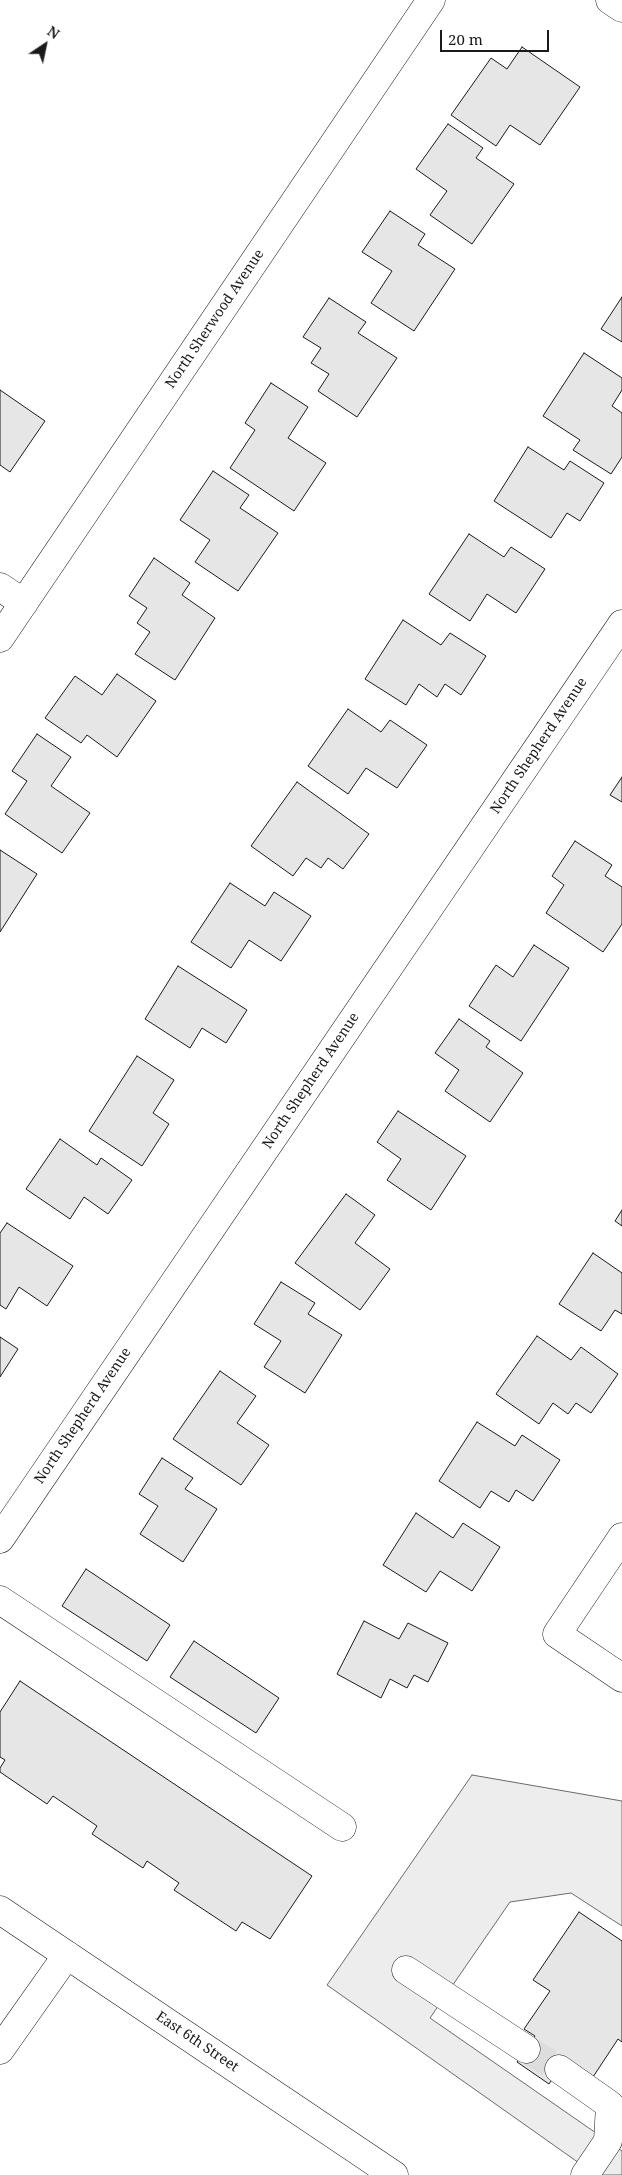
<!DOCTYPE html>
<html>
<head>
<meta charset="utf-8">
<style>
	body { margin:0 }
	#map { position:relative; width:622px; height:2175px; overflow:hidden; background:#fff; font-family:"Noto Serif",serif }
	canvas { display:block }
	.north { position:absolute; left:20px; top:20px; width:50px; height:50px; -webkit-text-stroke:4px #fff; paint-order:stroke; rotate:34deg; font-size:14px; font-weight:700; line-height:20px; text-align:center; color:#1a1a1a }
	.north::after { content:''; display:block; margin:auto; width:18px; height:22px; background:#1a1a1a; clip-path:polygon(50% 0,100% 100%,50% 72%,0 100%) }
	.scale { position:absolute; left:440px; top:30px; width:109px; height:22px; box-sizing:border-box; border:2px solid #1a1a1a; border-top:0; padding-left:6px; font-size:15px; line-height:18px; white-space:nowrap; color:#1a1a1a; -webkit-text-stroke:4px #fff; paint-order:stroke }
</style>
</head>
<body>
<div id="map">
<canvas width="622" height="2175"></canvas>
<div class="north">N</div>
<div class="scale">20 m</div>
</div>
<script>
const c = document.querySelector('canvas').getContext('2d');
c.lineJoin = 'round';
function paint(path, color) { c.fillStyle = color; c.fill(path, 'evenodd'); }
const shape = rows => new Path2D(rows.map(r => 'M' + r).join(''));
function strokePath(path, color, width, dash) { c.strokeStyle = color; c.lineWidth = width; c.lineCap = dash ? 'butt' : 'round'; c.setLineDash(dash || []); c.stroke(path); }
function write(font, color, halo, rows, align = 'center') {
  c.font = font + ' "Noto Serif",serif'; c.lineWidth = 4; c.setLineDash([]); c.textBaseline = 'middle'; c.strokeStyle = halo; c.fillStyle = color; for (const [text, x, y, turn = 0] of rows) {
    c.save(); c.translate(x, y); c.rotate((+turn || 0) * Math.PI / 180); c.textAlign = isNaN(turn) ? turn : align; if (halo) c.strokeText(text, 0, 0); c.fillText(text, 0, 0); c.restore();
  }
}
const built = shape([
	[472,1775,622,1801,622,1926,571,1893,510,1902,430,2018,622,2151,622,2175,596,2175,327,1985,472,1775]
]);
const building = shape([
	[522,47,580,87,540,145,510,125,496,146,451,115,491,58,507,69,522,47],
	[448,124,483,148,476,158,514,184,472,244,430,215,447,191,416,169,448,124],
	[390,211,425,234,418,245,455,269,414,331,371,303,392,271,362,252,390,211],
	[622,297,622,342,601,329,622,297],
	[329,298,366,322,358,333,397,358,357,417,318,391,329,374,311,363,321,348,303,337,329,298],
	[584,353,622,378,622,390,612,406,622,413,622,457,611,474,573,450,580,440,543,416,584,353],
	[271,383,308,407,288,438,326,463,294,511,230,468,255,430,245,423,271,383],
	[0,390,45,421,10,472,0,465,0,390],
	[528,447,564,470,570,461,604,483,580,521,567,513,551,538,494,501,528,447],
	[213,471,249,495,240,508,278,533,238,591,195,562,210,540,180,520,213,471],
	[469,534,504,557,511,547,545,569,516,613,487,594,470,621,429,594,469,534],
	[154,558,190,583,182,595,215,618,175,680,135,654,150,632,137,623,147,608,129,596,154,558],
	[403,620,441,645,450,633,486,656,461,695,445,684,437,697,419,684,406,705,365,679,403,620],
	[117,674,156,701,117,757,87,735,81,743,45,718,75,676,102,695,117,674],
	[348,709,381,732,390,720,427,745,397,788,366,768,348,794,308,766,348,709],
	[37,734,71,757,51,786,90,813,62,853,5,814,27,781,12,771,37,734],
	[622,777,622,802,610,795,622,777],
	[297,782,369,834,343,869,328,858,321,868,306,858,293,876,251,846,297,782],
	[575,841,612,865,605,876,622,887,622,924,603,952,546,913,564,885,552,876,575,841],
	[0,850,37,874,0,932,0,850],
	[230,883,265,906,274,892,311,916,281,961,249,940,231,968,191,942,230,883],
	[534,945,569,968,521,1041,469,1006,496,965,513,977,534,945],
	[178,966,247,1010,226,1043,202,1028,190,1048,145,1019,178,966],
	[459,1019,490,1041,486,1047,523,1073,490,1122,445,1091,459,1070,435,1053,459,1019],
	[137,1056,174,1080,153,1113,169,1124,142,1166,89,1131,137,1056],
	[398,1111,466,1156,431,1210,387,1180,401,1159,377,1142,398,1111],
	[60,1139,97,1165,101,1158,132,1180,108,1214,84,1197,70,1219,26,1189,60,1139],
	[346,1194,375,1215,355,1243,390,1269,360,1310,295,1263,346,1194],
	[622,1210,622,1226,615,1221,622,1210],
	[7,1223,73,1266,47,1306,19,1287,6,1309,0,1305,0,1233,7,1223],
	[593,1253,622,1273,622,1314,615,1310,601,1331,559,1304,593,1253],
	[281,1282,315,1303,308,1314,342,1335,305,1393,264,1367,281,1341,254,1324,281,1282],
	[537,1336,571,1360,581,1347,618,1374,591,1413,576,1403,568,1414,553,1403,539,1424,496,1394,537,1336],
	[0,1337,18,1349,0,1377,0,1337],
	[220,1371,256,1396,237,1423,269,1445,241,1485,173,1439,220,1371],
	[477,1422,515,1446,522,1435,560,1460,533,1501,516,1490,509,1502,491,1491,480,1508,439,1481,477,1422],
	[162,1458,193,1478,185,1489,217,1509,183,1562,140,1534,158,1506,139,1494,162,1458],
	[416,1513,453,1538,463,1523,500,1547,472,1591,440,1571,426,1592,383,1565,416,1513],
	[86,1569,170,1625,147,1661,62,1606,86,1569],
	[364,1621,399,1639,408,1623,448,1643,428,1682,414,1675,407,1688,390,1679,381,1698,337,1674,364,1621],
	[194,1641,279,1698,256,1733,170,1677,194,1641],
	[20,1681,312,1876,270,1939,242,1922,236,1931,174,1890,179,1883,147,1861,143,1868,92,1834,97,1826,53,1796,47,1804,0,1772,0,1768,5,1760,0,1757,0,1712,20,1681],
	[579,1912,622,1941,622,2042,618,2039,593,2077,566,2059,549,2084,517,2062,535,2036,524,2029,550,1991,533,1980,579,1912]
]);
const minorTunnel = shape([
	[526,2049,559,2069]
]);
const minor = shape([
	[610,0,622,8],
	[0,587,24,603],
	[0,638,431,0],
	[622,1537,557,1634,622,1678],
	[0,1539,622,624],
	[0,1600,342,1827],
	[406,1970,526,2049],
	[0,2050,67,1955],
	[559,2069,610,2105,608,2141,585,2175]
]);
const major = shape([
	[0,1910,394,2175]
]);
const streetNames = [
	["North Sherwood Avenue",215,319,-56],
	["North Shepherd Avenue",539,746,-56],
	["North Shepherd Avenue",311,1081,-56],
	["North Shepherd Avenue",83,1416,-56],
	["East 6th Street",197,2042,34]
];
paint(built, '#ededed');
strokePath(built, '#6a6a6a', 1);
paint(building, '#e6e6e6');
strokePath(building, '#1a1a1a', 1);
strokePath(minorTunnel, '#ddd', 28, [28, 14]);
strokePath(minor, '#1a1a1a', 29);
strokePath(major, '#1a1a1a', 29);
strokePath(minor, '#fff', 28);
strokePath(major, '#fff', 28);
write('14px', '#1a1a1a', '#fff', streetNames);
</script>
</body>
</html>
